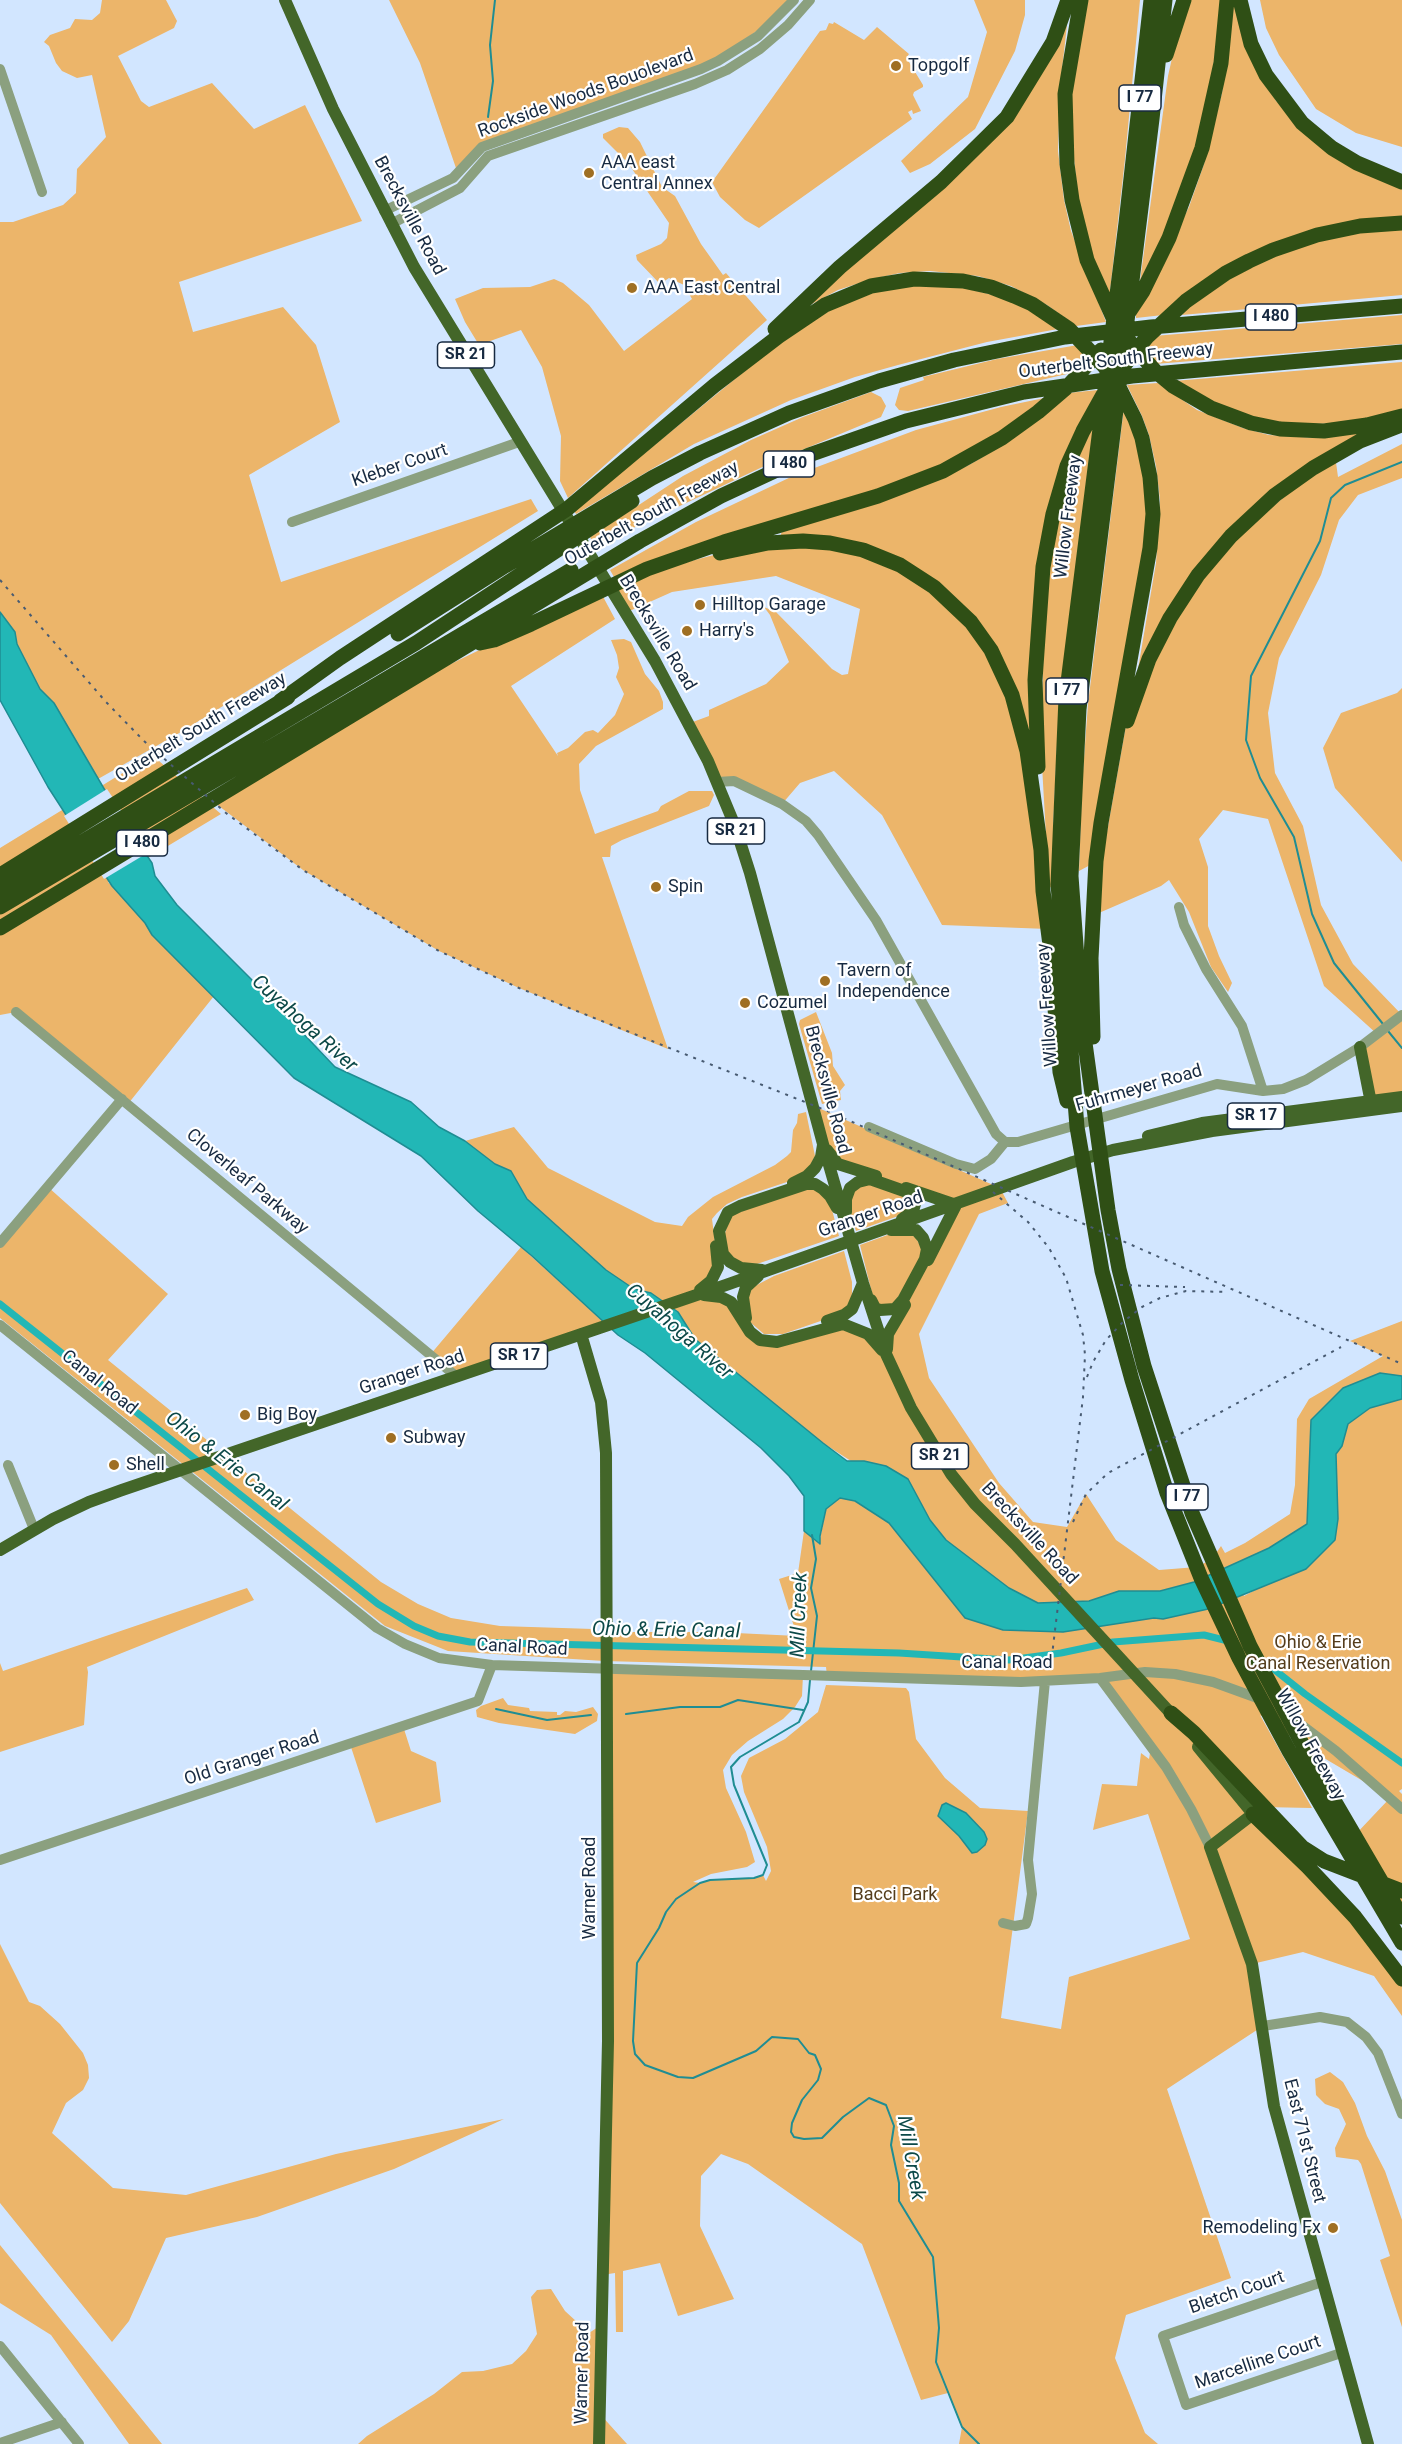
<!DOCTYPE html>
<html>
<head>
<meta charset="utf-8">
<style>
	body { margin:0 }
	canvas { display:block; background:#d2e6ff }
</style>
</head>
<body>
<canvas width="1402" height="2444"></canvas>
<script>
const c = document.querySelector('canvas').getContext('2d');
c.lineJoin = 'round';
function paint(path, color) { c.fillStyle = color; c.fill(path, 'evenodd'); }
const shape = rows => new Path2D(rows.map(r => 'M' + r).join(''));
function strokePath(path, color, width, dash) { c.strokeStyle = color; c.lineWidth = width; c.lineCap = dash ? 'butt' : 'round'; c.setLineDash(dash || []); c.stroke(path); }
function write(font, color, halo, rows, align = 'center') {
  c.font = font + ' Roboto,sans-serif'; c.lineWidth = 4.5; c.setLineDash([]); c.textBaseline = 'middle'; c.strokeStyle = halo; c.fillStyle = color; for (const [text, x, y, turn = 0] of rows) {
    c.save(); c.translate(x, y); c.rotate((+turn || 0) * Math.PI / 180); c.textAlign = isNaN(turn) ? turn : align; if (halo) c.strokeText(text, 0, 0); c.fillText(text, 0, 0); c.restore();
  }
}
const green = shape([
	[102,0,166,0,177,21,174,28,118,56,141,101,149,107,212,83,254,129,305,105,362,221,179,282,193,332,283,307,316,345,340,422,249,475,281,582,531,499,538,511,181,732,98,779,54,703,40,690,17,644,15,632,0,612,0,222,13,222,63,205,76,193,77,169,106,137,92,75,77,78,62,71,56,63,49,46,44,42,50,35,70,28,75,19,92,20,100,13],
	[389,0,790,0,770,22,713,61,492,140,457,171,420,63],
	[974,0,1025,0,1025,15,1015,51,975,129,930,164,910,173,901,161,968,97,987,32],
	[1086,0,1140,0,1125,159,1109,300,1089,246,1079,206,1069,112],
	[1191,0,1222,0,1206,122,1170,225,1140,281,1168,76,1175,45],
	[1234,0,1276,101,1402,187,1402,218,1320,228,1163,315,1136,318,1136,312,1189,207,1204,164,1222,93],
	[1260,0,1402,0,1402,147,1356,133,1316,109,1279,55,1266,28],
	[834,22,864,40,877,27,909,54,907,57,909,62,923,85,923,87,914,92,913,95,921,111,913,114,912,110,908,112,912,119,759,228,745,220,720,197,712,182,820,31,826,30,829,23,833,24],
	[1067,25,1060,87,1058,151,1064,200,1071,231,1106,322,1076,326,1047,305,1011,286,978,276,930,271,900,273,872,279,838,290,812,304,811,302,1031,88],
	[619,127,628,128,640,142,662,187,675,196,701,244,723,275,726,273,767,320,568,498,560,481,561,436,542,367,521,330,479,345,465,322,455,299,483,288,530,287,554,279,563,283,589,305,624,351,692,299,684,285,669,278,660,284,637,260,636,255,661,244,667,238,669,223,628,163,603,138,603,134],
	[1402,227,1402,295,1182,315,1191,302,1246,266,1311,240],
	[945,283,1017,301,1058,329,987,342,898,365,855,377,791,400,694,444,576,514,574,511,785,338,818,315,881,289],
	[1402,315,1402,344,1155,364,1142,349,1154,336],
	[1078,345,1089,356,1071,373,908,411,899,410,895,405,900,388,924,380,923,377,997,359],
	[1402,362,1402,410,1344,423,1285,425,1247,417,1210,402,1174,381],
	[1158,383,1197,410,1243,428,1269,435,1318,438,1361,433,1246,516,1138,669,1156,563,1160,500,1156,466,1149,435,1142,416,1127,385],
	[1098,390,1059,474,1031,739,1012,678,919,570,780,537,782,531,926,485,969,465,1008,442,1068,393],
	[871,392,881,397,886,406,881,417,773,462,595,546,590,537,683,476,751,440,803,417],
	[1049,397,972,451,887,488,614,577,610,570,696,522,793,476,916,430,1001,407],
	[1124,407,1132,426,1147,486,1146,532,1092,864,1079,871,1082,785,1088,704],
	[1095,418,1057,744,1053,828,1054,885,1049,888,1041,748,1045,588,1062,492],
	[1402,444,1402,478,1358,495,1339,520,1321,575,1279,658,1268,713,1275,773,1303,826,1321,905,1353,964,1402,1015,1402,1097,1371,1100,1360,1047,1377,1034,1324,986,1268,819,1223,810,1199,839,1208,867,1208,926,1219,956,1232,983,1228,992,1211,967,1189,912,1169,880,1161,886,1092,916,1126,725,1140,682,1215,554,1335,455,1338,477],
	[748,546,863,550,954,604,1012,695,1048,929,942,925,882,815,834,771,800,783,782,804,723,781,690,723,709,716,709,710,766,684,789,662,770,615,764,607,776,612,832,669,842,675,848,674,860,609,776,576,672,592,625,613,607,587,691,561],
	[600,591,615,619,511,686,558,756,557,753,568,748,585,732,593,730,598,733,615,715,624,694,616,677,619,668,617,655,611,640,624,639,631,642,645,674,659,691,663,702,663,709,596,746,579,764,580,790,595,834,658,811,661,806,689,791,712,791,714,795,709,806,622,840,611,846,610,857,602,857,668,1049,519,988,439,951,303,870,211,800,416,681],
	[1402,688,1402,862,1335,788,1323,748,1341,713,1397,693],
	[152,755,221,814,108,882,145,923,152,935,214,996,128,1104,16,1012,0,1015,0,848],
	[816,1012,832,1053,833,1066,845,1085,840,1091,841,1100,822,1104,799,1024,800,1020],
	[814,1106,1000,1188,1008,1203,979,1214,919,1334,929,1378,999,1483,1033,1522,1067,1527,1086,1494,1116,1540,1159,1570,1197,1567,1212,1559,1221,1546,1225,1553,1245,1543,1290,1514,1295,1485,1297,1419,1309,1399,1383,1356,1350,1341,1402,1321,1402,1376,1380,1373,1343,1388,1310,1484,1307,1525,1269,1548,1230,1567,1244,1596,1270,1582,1306,1569,1335,1540,1338,1519,1336,1454,1342,1446,1348,1424,1370,1408,1402,1399,1402,1789,1399,1791,1402,1794,1402,1804,1312,1751,1260,1715,1312,1808,1262,1807,1402,1979,1402,2016,1374,1976,1303,1952,1252,1964,1263,2026,1167,2089,1231,2278,1126,2315,1115,2358,1145,2433,1158,2444,959,2444,962,2427,948,2393,921,2400,862,2244,748,2164,721,2154,701,2176,700,2226,734,2299,678,2316,660,2263,623,2271,623,2332,616,2332,615,2273,602,2275,608,1667,803,1675,802,1696,795,1707,783,1719,748,1741,732,1755,723,1770,726,1788,746,1832,755,1862,747,1867,711,1874,693,1882,700,1883,710,1880,753,1878,763,1875,766,1881,771,1871,767,1847,744,1792,741,1776,749,1758,785,1739,818,1712,826,1685,906,1688,909,1692,916,1739,945,1778,980,1808,1028,1811,1001,2018,1061,2029,1069,1977,1190,1939,1148,1814,1093,1830,1102,1784,1137,1786,1141,1753,1149,1759,1151,1747,1100,1678,827,1676,826,1667,604,1661,448,1651,385,1626,0,1318,0,1245,48,1187,168,1294,108,1360,213,1445,207,1448,232,1468,238,1466,381,1582,418,1604,451,1618,500,1626,593,1629,593,1632,716,1632,797,1636,779,1579,798,1573,804,1531,819,1544,826,1509,840,1498,855,1501,889,1523,965,1618,1154,1618,1194,1582,1159,1591,1119,1591,1089,1601,1057,1603,1038,1603,1009,1588,946,1540,930,1520,908,1479,864,1461,851,1461,823,1443,695,1339,678,1312,651,1293,634,1289,606,1270,527,1199,511,1171,495,1164,465,1141,514,1127,548,1168,655,1222,682,1226,688,1217,713,1197,775,1165,787,1156,791,1152,793,1130,797,1123,798,1114,806,1112,815,1156,807,1172,799,1178,742,1197,727,1204,717,1213,712,1219,715,1242,711,1281,721,1297,760,1340,832,1326,887,1345,956,1205,838,1164,823,1144],
	[866,1183,905,1194,909,1204,908,1210,904,1214,856,1231,851,1216,850,1193],
	[796,1189,814,1189,825,1197,831,1206,839,1236,757,1264,739,1263,725,1249,723,1240,730,1216],
	[893,1233,911,1234,916,1238,922,1249,922,1257,894,1304,880,1306,873,1297,860,1245],
	[521,1247,607,1325,457,1377,430,1355],
	[844,1251,852,1282,852,1293,851,1302,838,1315,783,1334,764,1334,750,1322,747,1295,753,1287,774,1276],
	[247,1588,254,1600,87,1667,88,1672,84,1725,0,1752,0,1663,3,1671],
	[503,1698,508,1705,529,1708,530,1711,557,1712,557,1715,560,1715,565,1711,576,1712,593,1707,598,1714,597,1721,575,1734,499,1723,477,1717,476,1710,481,1706],
	[403,1726,411,1751,436,1762,441,1802,376,1823,350,1744],
	[1389,1799,1402,1809,1402,1917,1354,1836],
	[0,1944,29,2002,40,2006,60,2024,83,2053,88,2065,89,2078,83,2090,66,2103,52,2133,113,2188,186,2195,336,2154,504,2119,394,2169,257,2217,166,2238,129,2321,112,2342,0,2203],
	[1330,2072,1343,2082,1355,2103,1367,2136,1385,2171,1402,2220,1402,2327,1380,2260,1390,2256,1361,2164,1358,2160,1336,2157,1335,2148,1346,2124,1339,2109,1325,2104,1316,2095,1315,2079],
	[0,2245,162,2444,129,2444,51,2335,0,2303],
	[551,2289,565,2311,589,2333,601,2325,600,2414,627,2444,358,2444,367,2436,434,2394,462,2372,483,2371,512,2364,526,2351,537,2334,531,2297,537,2290]
]);
const water = shape([
	[0,612,15,632,17,644,40,689,54,703,120,816,152,863,155,876,177,905,260,988,335,1067,411,1102,439,1127,465,1141,495,1164,511,1171,527,1199,606,1270,634,1289,651,1293,678,1312,695,1339,823,1443,847,1461,864,1461,886,1466,908,1479,930,1520,946,1540,1009,1588,1038,1603,1089,1601,1119,1591,1160,1591,1194,1582,1269,1548,1307,1524,1311,1420,1343,1388,1380,1373,1402,1376,1402,1399,1370,1408,1348,1424,1342,1446,1336,1454,1338,1519,1335,1540,1306,1569,1208,1609,1163,1619,1154,1618,1063,1632,1003,1630,965,1618,889,1523,855,1501,840,1498,826,1509,820,1536,820,1544,804,1531,804,1496,789,1476,761,1448,645,1353,618,1335,532,1256,478,1211,421,1156,294,1078,152,935,145,923,112,886,48,787,0,700,0,612],
	[946,1803,966,1813,984,1832,987,1839,985,1845,977,1852,972,1853,959,1836,938,1816,942,1805,946,1803]
]);
const pier = shape([
	[107,789,149,852,104,879,64,816]
]);
const stream = shape([
	[488,117,493,81,490,45,495,0],
	[1383,1024,1334,963,1312,914,1294,837,1260,778,1246,740,1251,676,1320,541,1331,498,1345,485,1402,462],
	[1388,1031,1402,1048],
	[811,1671,817,1616,811,1588,816,1559,812,1535],
	[810,1680,808,1702,799,1722,740,1757,731,1767,734,1785,767,1865,763,1875,754,1878,710,1880,700,1883,676,1899,666,1912,659,1928,637,1963,633,2041,635,2054,645,2065,678,2077,693,2078,756,2051,772,2037,798,2039,809,2053,815,2055,821,2069,818,2080,802,2100,792,2123,791,2132,794,2137,804,2139,822,2138,843,2117,869,2098,886,2105,894,2126,891,2145,899,2183,899,2201,933,2257,939,2328,936,2362,962,2427,979,2444],
	[496,1709,547,1720,591,1715],
	[626,1714,680,1707,720,1707,738,1700,803,1710]
]);
const canal = shape([
	[0,1304,378,1604,414,1626,438,1636,470,1642,899,1653,1009,1660,1061,1653,1113,1642,1204,1635,1228,1641],
	[1261,1659,1305,1694,1402,1763]
]);
const minor = shape([
	[0,69,42,192],
	[384,211,453,178,482,147,701,69,718,61,758,36,794,0],
	[391,224,460,188,488,156,695,84,727,70,760,49,788,25,810,0],
	[292,522,519,442],
	[717,782,734,781,782,804,806,821,818,835,876,920,996,1134,1005,1142],
	[1179,907,1184,925,1206,969,1242,1026,1263,1091],
	[16,1012,457,1377],
	[869,1127,956,1164,975,1169,991,1159,1005,1142],
	[1005,1142,1018,1142,1217,1084,1263,1091,1283,1089,1306,1080,1360,1047,1402,1015],
	[0,1243,122,1099],
	[0,1325,377,1628,405,1644,439,1658,492,1665,1021,1682,1100,1678,1145,1672,1175,1674,1213,1682,1260,1699],
	[8,1465,34,1529],
	[1100,1678,1166,1767,1191,1809,1210,1847],
	[1287,1714,1336,1751,1402,1809],
	[0,1860,478,1701,492,1665],
	[1003,1923,1015,1926,1026,1924,1028,1918,1032,1894,1028,1860,1045,1681],
	[1263,2026,1320,2017,1347,2022,1366,2037,1378,2053,1402,2114],
	[1322,2282,1163,2336,1186,2405,1341,2353],
	[0,2346,79,2444],
	[0,2443,62,2422]
]);
const major = shape([
	[285,0,333,109,414,267,655,661,708,761,735,826,750,873,823,1144,863,1283,886,1354,911,1408,951,1474,975,1504,1015,1544,1176,1719],
	[1360,1047,1372,1108],
	[1148,1136,1202,1123,1402,1097],
	[827,1150,838,1164,876,1176],
	[793,1183,807,1176,815,1168,821,1157,823,1145],
	[906,1188,956,1205],
	[846,1212,846,1199,850,1188,858,1182,870,1179,907,1192,912,1196,915,1204,913,1211,902,1219],
	[928,1260,956,1205],
	[762,1270,741,1268,730,1262,723,1254,719,1231,728,1212,740,1206,806,1184,815,1184,823,1189,830,1196,837,1208],
	[700,1290,711,1281,718,1267,716,1246],
	[704,1295,721,1297,731,1302,750,1332,760,1340,777,1342,843,1324,868,1334,882,1350],
	[871,1300,875,1308,880,1310,895,1309,903,1300,925,1259,927,1249,923,1238,916,1230,891,1230],
	[746,1318,743,1297,746,1287,758,1276],
	[827,1321,844,1315,852,1309,863,1283],
	[581,1334,601,1402,606,1453,608,2041,599,2444],
	[887,1349,888,1334,905,1305],
	[0,1550,53,1519,89,1502,122,1490,726,1285,1073,1162,1113,1150,1212,1131,1402,1106],
	[1198,1747,1253,1814,1210,1847,1252,1964,1274,2106,1368,2444]
]);
const highway = shape([
	[1081,0,1065,94,1067,164,1072,200,1087,260,1114,320],
	[1151,0,1126,223,1066,698,1058,884,1077,1127,1102,1271,1132,1380,1167,1493,1201,1578,1239,1658,1289,1751,1402,1943],
	[1165,0,1152,119,1079,709,1071,876,1081,1014,1108,1210,1119,1269,1144,1366,1192,1513,1250,1646,1314,1766,1402,1917],
	[1240,0,1251,44,1266,75,1302,123,1332,148,1357,163,1402,182],
	[1166,55,1184,0],
	[1129,312,1143,291,1169,238,1202,148,1221,63,1227,0],
	[775,329,840,267,941,182,1007,117,1053,42,1068,0],
	[1130,342,1155,371,1173,386,1211,408,1251,423,1280,429,1324,431,1367,425,1402,416],
	[1122,368,1147,337,1186,301,1226,273,1249,261,1273,250,1317,235,1360,226,1402,223],
	[720,553,768,543,803,541,830,543,863,550,900,565,934,587,971,622,991,650,1012,695,1027,751,1041,850,1043,891,1050,945,1060,1072,1067,1101],
	[398,634,505,566,652,478,700,453,789,413,879,381,954,360,1065,337,1151,327,1402,306],
	[480,643,494,640,531,624,647,569,724,542,878,496,943,471,1002,438,1038,412,1066,388,1101,350],
	[280,701,340,658,567,509,715,385,779,336,825,305,871,286,914,279,963,281,991,287,1014,296,1032,304,1069,329,1104,366,1120,389,1135,419,1142,438,1150,477,1153,514,1150,548,1101,823,1096,861,1091,958,1093,1037],
	[1127,721,1149,659,1170,618,1198,575,1231,536,1275,495,1313,468,1360,441,1401,425],
	[1038,767,1035,680,1043,567,1053,514,1067,466,1083,431,1103,395],
	[0,875,288,697],
	[0,891,416,643,632,501],
	[0,907,571,570],
	[0,928,640,541,721,496,809,455,906,421,1024,392,1132,376,1402,352],
	[1171,1713,1194,1733,1302,1847,1324,1861,1402,1891],
	[1253,1814,1308,1867,1355,1917,1402,1979]
]);
const rail = shape([
	[0,580,106,702,144,741,226,813,303,870,439,951,519,988,825,1110,1402,1364],
	[993,1192,1028,1222,1049,1248,1066,1278,1083,1335,1085,1355,1083,1397,1050,1672],
	[1120,1285,1185,1287],
	[1087,1377,1093,1362,1106,1340,1123,1322,1142,1307,1160,1298,1186,1291,1228,1292],
	[1073,1522,1086,1494,1108,1473,1341,1347]
]);
const markers = [
	[896,66,6,"#9f6f23"],
	[589,173,6,"#9f6f23"],
	[632,288,6,"#9f6f23"],
	[700,605,6,"#9f6f23"],
	[687,631,6,"#9f6f23"],
	[656,887,6,"#9f6f23"],
	[825,981,6,"#9f6f23"],
	[745,1003,6,"#9f6f23"],
	[245,1415,6,"#9f6f23"],
	[391,1438,6,"#9f6f23"],
	[114,1465,6,"#9f6f23"],
	[1333,2228,6,"#9f6f23"]
];
const shields = [
	[1140,98,42],
	[1271,317,51],
	[466,355,57],
	[789,464,51],
	[1067,691,42],
	[736,831,57],
	[142,843,51],
	[1256,1116,57],
	[519,1356,57],
	[940,1456,57],
	[1187,1497,42]
];
const shieldNames = [
	["I 77",1140,98],
	["I 480",1271,317],
	["SR 21",466,355],
	["I 480",789,464],
	["I 77",1067,691],
	["SR 21",736,831],
	["I 480",142,843],
	["SR 17",1256,1116],
	["SR 17",519,1356],
	["SR 21",940,1456],
	["I 77",1187,1497]
];
const poiNames = [
	["Topgolf",908,66],
	["AAA east",601,163],
	["Central Annex",601,184],
	["AAA East Central",644,288],
	["Hilltop Garage",712,605],
	["Harry's",699,631],
	["Spin",668,887],
	["Tavern of",837,971],
	["Independence",837,992],
	["Cozumel",757,1003],
	["Big Boy",257,1415],
	["Subway",403,1438],
	["Shell",126,1465],
	["Remodeling Fx",1321,2228,"right"]
];
const streetNames = [
	["Rockside Woods Bouolevard",586,94,-20],
	["Brecksville Road",409,216,62],
	["Outerbelt South Freeway",1116,361,-7],
	["Kleber Court",400,466,-19],
	["Outerbelt South Freeway",652,514,-29],
	["Willow Freeway",1069,517,-83],
	["Brecksville Road",657,633,59],
	["Outerbelt South Freeway",201,728,-31],
	["Willow Freeway",1048,1005,-94],
	["Fuhrmeyer Road",1139,1089,-16],
	["Brecksville Road",827,1090,75],
	["Cloverleaf Parkway",247,1182,40],
	["Granger Road",871,1215,-19],
	["Granger Road",412,1373,-18],
	["Canal Road",99,1383,39],
	["Brecksville Road",1029,1534,47],
	["Canal Road",522,1648,3],
	["Canal Road",1007,1663],
	["Willow Freeway",1310,1745,61],
	["Old Granger Road",252,1759,-18],
	["Warner Road",590,1888,-90],
	["East 71st Street",1304,2141,76],
	["Bletch Court",1237,2293,-19],
	["Marcelline Court",1258,2363,-19],
	["Warner Road",583,2373,-89]
];
const parkNames = [
	["Ohio & Erie",1318,1643],
	["Canal Reservation",1318,1664],
	["Bacci Park",895,1895]
];
const waterNames = [
	["Cuyahoga River",304,1024,42],
	["Cuyahoga River",679,1332,41],
	["Ohio & Erie Canal",226,1462,38],
	["Mill Creek",800,1615,-88],
	["Ohio & Erie Canal",666,1631,1],
	["Mill Creek",910,2158,80]
];
paint(green, '#ecb56a');
paint(water, '#22b7b6');
strokePath(water, '#1f8d93', 1.5);
paint(pier, '#d2e6ff');
strokePath(stream, '#1f8d93', 2);
strokePath(canal, '#22b7b6', 7);
strokePath(minor, '#8ba07f', 10);
strokePath(major, '#436629', 12);
strokePath(highway, '#2f4f15', 15);
strokePath(rail, '#485b72', 2, [3, 6]);
for (const [x, y, r, color] of markers) { const dot = new Path2D(); dot.arc(x, y, r, 0, 2 * Math.PI); c.fillStyle = color; c.fill(dot); strokePath(dot, '#fff', 2); }
for (const [x, y, w] of shields) { const box = new Path2D(); box.roundRect(x - w / 2, y - 13, w, 26, 4.5); c.fillStyle = '#fff'; c.fill(box); strokePath(box, '#172a41', 1.5); }
write('bold 16px', '#172a41', null, shieldNames);
write('18px', '#172a41', '#fff', poiNames, 'left');
write('18px', '#172a41', '#fff', streetNames);
write('18px', '#553d1c', '#fff', parkNames);
write('italic 20px', '#0c4948', '#fff', waterNames);
</script>
</body>
</html>
